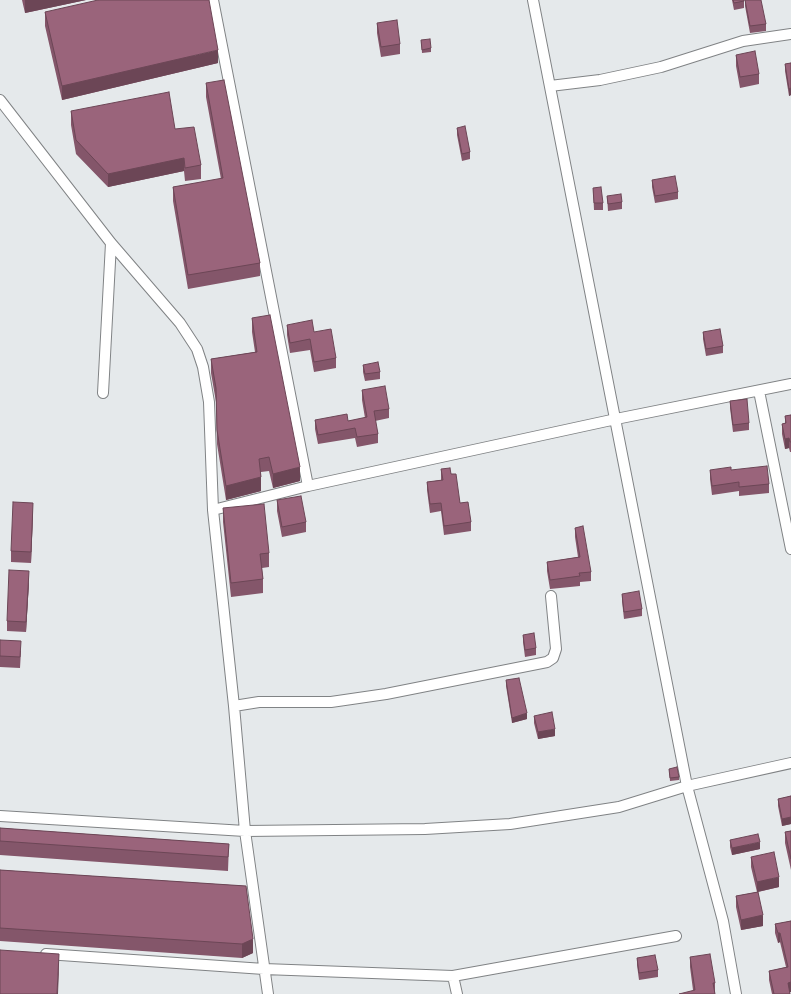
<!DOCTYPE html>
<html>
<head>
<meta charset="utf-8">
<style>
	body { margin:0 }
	canvas { display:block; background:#e5e9eb }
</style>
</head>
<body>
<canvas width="791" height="994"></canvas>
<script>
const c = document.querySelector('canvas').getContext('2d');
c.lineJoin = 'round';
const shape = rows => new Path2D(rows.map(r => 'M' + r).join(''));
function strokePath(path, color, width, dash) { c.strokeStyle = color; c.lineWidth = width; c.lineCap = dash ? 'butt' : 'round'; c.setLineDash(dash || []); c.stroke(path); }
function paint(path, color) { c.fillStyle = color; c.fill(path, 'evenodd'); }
const minor = shape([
	[213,0,308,486],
	[533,0,687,786,723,921,736,994],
	[550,86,600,80,661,67,743,41,791,34],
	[0,100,111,243,180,323,197,349,203,367,209,402,213,510,234,706,245,831,268,994],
	[759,391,791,549],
	[103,393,111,243],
	[213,510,308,486,616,419,791,384],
	[234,706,259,702,331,702,386,694,547,662,553,658,556,649,551,596],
	[0,816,245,831,425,829,510,824,619,807,687,786,791,763],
	[46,954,264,969,453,976,676,936],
	[453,976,457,994]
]);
const wall = shape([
	[22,0,86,0,25,13],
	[732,0,744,0,744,8,734,10],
	[745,0,766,24,766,31,750,33,745,6],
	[45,12,218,63,62,100,45,26],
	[377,23,400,44,400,54,381,57,377,33],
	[421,40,431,48,431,52,422,53],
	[736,55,759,74,759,84,740,88,736,66],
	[791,63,791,95,789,96,785,71,785,64],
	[206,83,260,263,260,276,188,289,173,201,173,187,221,179,206,97],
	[71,111,175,129,201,165,201,179,185,181,184,171,108,187,76,154,71,125],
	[457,128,470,152,470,159,462,161,457,135],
	[652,180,678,192,678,199,655,203,652,187],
	[593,188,603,203,603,210,594,210],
	[607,196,622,202,622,209,608,211],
	[252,318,300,481,273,488,269,471,261,472,261,491,226,500,217,444,216,402,211,373,211,359,255,352,252,332],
	[287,325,314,332,336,358,336,368,314,372,310,350,290,353,287,335],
	[703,332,723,346,723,353,706,356,703,339],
	[363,365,380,372,380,379,365,381,363,372],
	[362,390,389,409,389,418,375,421,378,434,378,443,357,447,355,438,318,444,315,429,315,420,348,421,365,418,362,400],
	[730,401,749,423,749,430,733,432,730,408],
	[791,415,791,452,790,452,789,448,785,449,782,434,782,424,785,423,785,416],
	[441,469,451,474,460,503,471,522,471,531,444,535,441,511,430,513,427,490,427,482,441,480],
	[710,470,731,470,769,484,769,493,739,496,739,491,712,495,710,479],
	[277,500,306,522,306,532,282,537,277,511],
	[223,508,269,553,269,567,262,568,263,579,263,593,231,597,223,522],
	[33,513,31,563,11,562,11,551],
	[575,528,591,572,591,581,580,582,580,586,550,589,547,571,547,562,578,557,575,537],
	[29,582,26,632,7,631,7,621],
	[622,594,642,609,642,616,624,619,622,601],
	[523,635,536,648,536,655,525,657,523,642],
	[0,640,21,651,20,668,0,667],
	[506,680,527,719,512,723,506,686],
	[534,716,555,736,538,739,534,723],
	[669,769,679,777,679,780,670,781],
	[791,796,791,824,782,826,778,806,778,799],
	[0,828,229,844,228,871,0,855],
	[791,831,791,870,785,843,785,832],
	[730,840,760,849,732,855,730,847],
	[751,857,779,887,758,892,763,926,741,930,736,907,736,896,757,892,751,867],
	[0,870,246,886,253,953,242,958,0,941],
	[791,921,791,992,790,992,790,994,772,994,769,980,769,971,786,967,780,942,778,943,775,933,775,924],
	[690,957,715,983,715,993,693,990,690,967],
	[637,958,658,970,658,977,639,980,637,965]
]);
const shadedWall = shape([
	[25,0,86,0,25,13],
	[218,50,218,63,62,100,62,86],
	[791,88,791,95,789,96,789,89],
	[184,158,184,171,108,187,108,174],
	[789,438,789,448,785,449,785,439],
	[300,467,300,481,273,488,273,474],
	[261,477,261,491,226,500,226,486],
	[33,503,33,513,31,563,31,552],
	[29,571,29,582,26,632,26,622],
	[527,713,527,719,512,723,512,718],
	[555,729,555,736,538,739,538,732],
	[791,817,791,824,782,826,782,819],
	[760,842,760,849,732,855,732,848],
	[779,877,779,887,757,892,757,882],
	[763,915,763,926,741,930,741,920],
	[778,933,780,933,780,942,778,943],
	[253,939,253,953,242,958,242,944],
	[59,954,59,968,58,994,57,994],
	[791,982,791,992,788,992,788,983]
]);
const building = shape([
	[98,0,209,0,218,50,62,86,45,12,98,0],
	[733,0,744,0,744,1,734,3,733,0],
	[745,0,761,0,766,24,750,26,745,0],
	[397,20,400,44,381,47,377,23,397,20],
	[430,39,431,48,422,50,421,40,430,39],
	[755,51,759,74,740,77,736,55,755,51],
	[791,63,791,88,789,89,785,64,791,63],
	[224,80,260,263,188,275,173,187,223,178,206,83,224,80],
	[169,92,175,129,194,127,201,165,185,168,184,158,108,174,76,140,71,111,169,92],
	[465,126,470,152,462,154,457,128,465,126],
	[675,176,678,192,655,196,652,180,675,176],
	[601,187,603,203,594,203,593,188,601,187],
	[621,194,622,202,608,204,607,196,621,194],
	[270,315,300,467,273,474,269,457,259,459,261,477,226,486,217,430,216,388,211,359,257,352,252,318,270,315],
	[312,320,314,332,331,329,336,358,314,362,310,339,290,343,287,325,312,320],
	[720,329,723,346,706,349,703,332,720,329],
	[378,362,380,372,365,374,363,365,378,362],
	[385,386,389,409,374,411,378,434,357,437,355,428,318,435,315,420,347,414,348,421,367,417,362,390,385,386],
	[747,399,749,423,733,425,730,401,747,399],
	[791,415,791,442,790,442,789,438,785,439,782,424,786,423,785,416,791,415],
	[767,466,769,484,739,487,739,482,712,486,710,470,731,467,731,470,767,466],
	[450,468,451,474,456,474,460,503,468,502,471,522,444,526,441,503,430,504,427,482,443,480,441,469,450,468],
	[301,496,306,522,282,527,277,500,301,496],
	[13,502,33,503,31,552,11,551,13,502],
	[264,504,269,553,260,554,263,579,231,583,223,508,264,504],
	[583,526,591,572,579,573,580,576,550,580,547,562,580,557,575,528,583,526],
	[9,570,29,571,26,622,7,621,9,570],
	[639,591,642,609,624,612,622,594,639,591],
	[534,633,536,648,525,650,523,635,534,633],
	[0,640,21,641,20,657,0,656,0,640],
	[519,678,527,713,512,718,506,680,519,678],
	[552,712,555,729,538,732,534,716,552,712],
	[677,767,679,777,670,778,669,769,677,767],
	[791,796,791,817,782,819,778,799,791,796],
	[0,828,229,844,228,857,0,841,0,828],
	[791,831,791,859,785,832,791,831],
	[758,834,760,842,732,848,730,840,758,834],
	[774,852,779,877,757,882,751,857,774,852],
	[0,870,246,886,253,939,242,944,0,928,0,870],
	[758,892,763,915,741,920,736,896,758,892],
	[791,921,791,982,788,983,790,994,774,994,769,971,788,967,780,933,778,933,775,924,791,921],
	[0,950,59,954,57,994,0,994,0,950],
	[710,954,715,983,713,983,715,994,679,994,695,990,690,957,710,954],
	[655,955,658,970,639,973,637,958,655,955]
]);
strokePath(minor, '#808385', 12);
strokePath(minor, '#fff', 10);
paint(wall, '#84566a');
paint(shadedWall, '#6c4656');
paint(building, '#9a647b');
strokePath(building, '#6c4656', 1);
</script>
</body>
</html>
